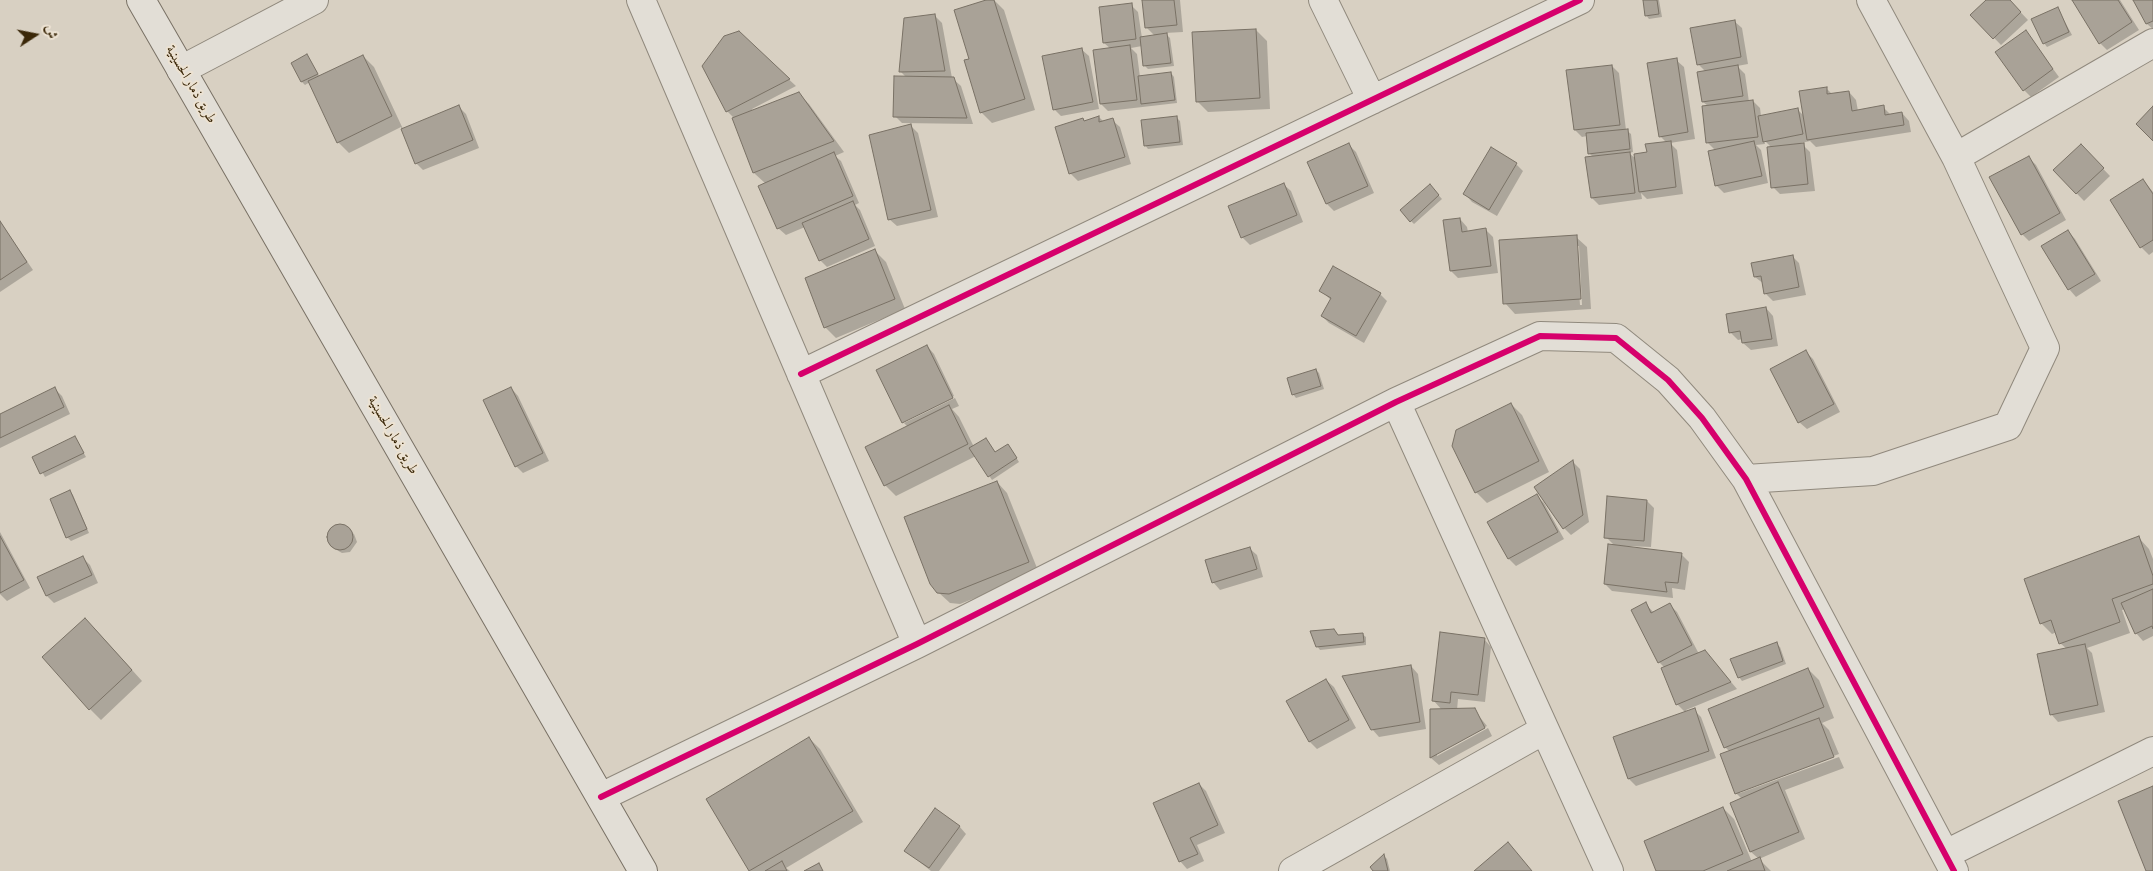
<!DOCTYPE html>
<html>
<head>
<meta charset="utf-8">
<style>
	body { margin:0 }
	#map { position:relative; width:2153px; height:871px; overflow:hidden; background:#d8d0c2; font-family:Vollkorn,Amiri,serif }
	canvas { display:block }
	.north { position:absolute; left:10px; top:10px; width:50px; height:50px; -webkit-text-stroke:4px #ece2d2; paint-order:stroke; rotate:79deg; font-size:14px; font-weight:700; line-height:20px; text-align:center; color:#3b2809 }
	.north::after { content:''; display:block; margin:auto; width:18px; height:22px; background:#3b2809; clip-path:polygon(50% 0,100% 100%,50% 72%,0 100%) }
</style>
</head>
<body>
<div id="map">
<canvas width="2153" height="871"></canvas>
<div class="north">ش</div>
</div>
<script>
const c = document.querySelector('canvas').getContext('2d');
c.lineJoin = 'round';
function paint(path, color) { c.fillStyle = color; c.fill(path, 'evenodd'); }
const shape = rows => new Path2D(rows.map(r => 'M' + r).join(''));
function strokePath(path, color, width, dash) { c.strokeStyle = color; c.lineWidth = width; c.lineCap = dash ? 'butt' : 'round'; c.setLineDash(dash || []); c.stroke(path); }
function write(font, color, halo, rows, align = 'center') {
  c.font = font + ' Vollkorn,Amiri,serif'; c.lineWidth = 4; c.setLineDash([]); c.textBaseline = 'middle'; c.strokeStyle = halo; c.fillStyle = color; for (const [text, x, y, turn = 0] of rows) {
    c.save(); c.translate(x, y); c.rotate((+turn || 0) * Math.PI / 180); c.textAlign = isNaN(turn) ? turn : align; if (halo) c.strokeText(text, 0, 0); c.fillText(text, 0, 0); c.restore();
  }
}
const shadow = shape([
	[991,0,994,0,1004,10,1035,110,992,123,981,112,971,59],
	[1144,0,1180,0,1183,32,1165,33,1170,38,1174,66,1148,69,1145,66,1142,46,1131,48,1137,54,1140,77,1171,73,1174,77,1177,103,1108,111,1101,104,1111,49,1104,43,1131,5,1138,12,1142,38,1155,36,1146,27],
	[1644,0,1659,0,1662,17,1649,19,1646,15],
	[1988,0,2009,0,2028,20,2001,45,1972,15],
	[2073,0,2120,0,2139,30,2107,50,2100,43],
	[2134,0,2153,0,2153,29,2147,24],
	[2058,9,2072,35,2047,47,2044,43],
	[934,15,942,23,952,78,961,86,973,124,902,123,895,116,906,77,901,72],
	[1734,21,1742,28,1748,64,1737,66,1745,74,1749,102,1753,101,1760,108,1761,116,1797,109,1804,116,1826,88,1833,95,1849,92,1856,100,1858,111,1883,107,1890,114,1902,113,1909,121,1911,132,1816,147,1810,141,1801,143,1810,152,1815,191,1780,194,1773,187,1772,148,1764,140,1765,144,1756,145,1761,150,1768,183,1724,193,1716,185,1716,151,1708,143,1708,106,1703,102,1706,72,1698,64],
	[1256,30,1267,41,1270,109,1208,112,1197,101],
	[2026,32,2059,77,2031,97,2024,90],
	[739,33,796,86,752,109,753,111,798,93,809,104,844,152,835,156,841,161,859,203,855,205,860,210,875,246,827,267,820,260,805,227,786,235,778,228,766,184,754,173,734,118,727,111],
	[1081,49,1089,56,1099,109,1061,116,1054,109],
	[307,56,320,77,363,56,374,67,403,129,459,107,466,114,479,148,423,170,416,163,401,127,349,153,338,142,310,82,305,85,302,82],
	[1676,60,1684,67,1695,139,1670,143,1677,150,1683,194,1647,199,1641,193,1642,199,1599,205,1592,198,1594,158,1589,153,1587,136,1582,137,1575,130,1612,66,1619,73,1626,130,1631,134,1633,152,1629,153,1636,159,1667,143,1660,136],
	[1099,117,1104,122,1112,120,1120,127,1131,164,1078,181,1071,174,1056,128],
	[1177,118,1180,121,1183,145,1148,149,1145,145],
	[911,126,918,133,938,217,897,226,889,219],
	[1349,145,1356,152,1374,193,1334,211,1327,204,1309,163],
	[2088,153,2110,176,2084,201,2054,170],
	[2028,157,2036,165,2066,220,2029,241,2022,234],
	[1516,164,1523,171,1497,216,1472,202,1465,194],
	[2143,180,2153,192,2153,252,2149,255,2141,247,2112,200],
	[1283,184,1291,191,1303,222,1250,245,1242,237],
	[1433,189,1442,199,1414,224,1411,221],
	[1460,219,1467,227,1468,232,1486,230,1493,237,1498,273,1458,278,1451,271],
	[0,222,33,270,0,292],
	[2068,231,2075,239,2101,281,2076,297,2069,289,2043,247],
	[1576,237,1587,247,1591,309,1515,314,1505,303],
	[1576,246,1579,246,1582,305,1580,305],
	[875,251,886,262,905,309,836,338,825,327],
	[1792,256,1799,263,1806,295,1773,301,1766,294,1764,284,1755,277],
	[1321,291,1380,294,1387,301,1364,343,1329,323,1322,316,1331,300],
	[1766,308,1773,316,1778,346,1751,350,1743,343,1743,339,1738,340,1730,332],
	[927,346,934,354,954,396,904,420,904,423,955,398,959,406,952,409,959,417,974,447,986,439,996,453,1011,449,1019,462,992,480,976,456,896,496,885,485,908,427,903,422],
	[1806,352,1813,359,1840,412,1807,429,1799,422],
	[1316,370,1319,373,1324,389,1296,398,1293,394],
	[511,388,518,396,549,461,523,473,516,466],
	[55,389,62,396,70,414,0,448,0,415],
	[1511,404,1522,415,1549,472,1487,503,1476,492],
	[75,437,86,457,45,477,34,458],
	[1573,462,1580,469,1589,522,1571,535,1564,528],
	[997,482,1007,493,1039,573,960,604,950,603,938,592],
	[70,491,73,495,89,533,71,541,68,538,51,499],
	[1537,496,1544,503,1564,539,1516,566,1509,559],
	[1647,501,1654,508,1651,547,1628,546,1628,548,1681,554,1689,562,1685,590,1672,588,1673,598,1612,591,1605,584,1615,546,1606,537],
	[341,525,354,534,357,542,350,552,342,553,335,549,328,537,334,527],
	[0,532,30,588,7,601,0,594],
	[2139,538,2149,549,2153,559,2153,636,2143,641,2136,633,2125,609,2122,610,2130,633,2087,648,2092,653,2105,712,2058,722,2051,714,2067,649,2060,643,2057,632,2052,634,2041,623],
	[1249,548,1257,555,1263,577,1220,590,1213,582],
	[83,558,90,565,98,583,54,603,47,596,39,578],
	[1645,603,1654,613,1670,605,1677,612,1699,654,1705,651,1737,689,1686,710,1687,712,1694,710,1701,717,1716,758,1636,786,1629,779,1686,713,1677,704,1665,668,1659,662],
	[96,630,142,681,101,720,90,709],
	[1333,630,1339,636,1362,634,1366,637,1366,645,1320,650,1317,646],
	[1484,639,1491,647,1485,702,1458,699,1457,710,1474,710,1487,726,1437,753,1437,756,1488,728,1492,736,1439,765,1431,758,1431,710,1442,710,1433,700],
	[1776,644,1780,647,1786,664,1742,681,1739,677],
	[1411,666,1418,674,1426,729,1379,737,1372,729],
	[1808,669,1819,680,1834,718,1822,723,1829,730,1839,754,1740,791,1740,793,1839,757,1844,768,1785,790,1805,839,1759,859,1771,871,1658,871,1723,808,1734,819,1752,862,1759,859,1751,852,1731,803,1742,799,1736,793,1730,752,1726,748,1710,710],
	[1326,680,1334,687,1356,728,1317,749,1310,742,1288,702],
	[809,738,820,749,863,822,786,868,790,871,751,871,708,799],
	[1199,784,1206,791,1225,833,1197,845,1204,861,1187,869,1180,861],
	[959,826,966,834,939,871,931,871,906,851],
	[1384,856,1387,859,1390,871,1375,871]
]);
const building = shape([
	[986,0,994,0,1025,99,980,113,964,60,969,59,954,10,986,0],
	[1142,0,1174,0,1177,25,1145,28,1142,0],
	[1643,0,1657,0,1659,14,1645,16,1643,0],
	[1986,0,2010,0,2021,12,1993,39,1970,15,1986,0],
	[2072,0,2118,0,2132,22,2099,44,2072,0],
	[2133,0,2153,0,2153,21,2146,24,2133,0],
	[1132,3,1136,39,1103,43,1099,7,1132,3],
	[2058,7,2069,32,2043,44,2031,19,2058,7],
	[935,14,945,71,899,72,904,18,935,14],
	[1735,20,1741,57,1697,65,1690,28,1735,20],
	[1256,29,1260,98,1196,102,1192,32,1256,29],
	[2026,30,2053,69,2023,91,1995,52,2026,30],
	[739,31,790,79,726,112,702,66,724,36,739,31],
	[1167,33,1171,63,1143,66,1140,37,1167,33],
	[1130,45,1137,100,1100,104,1093,50,1130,45],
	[1082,48,1093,102,1053,110,1042,56,1082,48],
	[307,54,318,74,301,82,291,63,307,54],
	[363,55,392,116,337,143,308,81,363,55],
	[1677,58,1688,132,1659,137,1647,63,1677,58],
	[1612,65,1620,125,1574,130,1566,70,1612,65],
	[1738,65,1743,96,1702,102,1697,72,1738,65],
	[1171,72,1175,100,1141,104,1138,76,1171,72],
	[894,76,954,77,967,118,893,117,894,76],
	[1827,87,1827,94,1849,91,1852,111,1884,105,1885,115,1902,112,1904,125,1807,140,1799,91,1827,87],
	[799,92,834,141,753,173,732,118,799,92],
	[1753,100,1758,137,1706,143,1702,106,1753,100],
	[459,105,473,140,415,164,401,129,459,105],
	[2153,106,2153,141,2136,124,2153,106],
	[1798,108,1803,134,1763,142,1758,116,1798,108],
	[1099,116,1099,122,1113,118,1125,157,1069,174,1055,127,1083,118,1084,121,1099,116],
	[1177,116,1180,142,1144,146,1141,120,1177,116],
	[911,124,931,210,888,220,869,135,911,124],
	[1628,129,1630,149,1588,154,1586,133,1628,129],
	[1671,141,1676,187,1639,192,1634,154,1647,152,1645,144,1671,141],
	[1754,141,1762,176,1715,186,1708,151,1754,141],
	[1349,143,1368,186,1326,204,1307,162,1349,143],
	[1804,143,1808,184,1771,188,1767,147,1804,143],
	[2081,144,2104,168,2076,194,2053,170,2081,144],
	[1491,147,1517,163,1489,210,1463,194,1491,147],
	[834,152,853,196,777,229,758,186,834,152],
	[1630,152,1635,193,1591,198,1585,157,1630,152],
	[2029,156,2060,213,2021,235,1989,177,2029,156],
	[2143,179,2153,194,2153,240,2140,248,2110,200,2143,179],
	[1284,183,1297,215,1241,238,1228,206,1284,183],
	[1430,184,1439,195,1410,222,1400,210,1430,184],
	[853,201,869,239,819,261,802,223,853,201],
	[1460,218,1462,232,1486,228,1491,266,1450,271,1443,220,1460,218],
	[0,221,27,262,0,280,0,221],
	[2068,230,2095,274,2068,290,2041,246,2068,230],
	[1577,235,1581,299,1503,304,1499,240,1577,235],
	[875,249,895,299,824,328,805,278,875,249],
	[1793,255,1799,287,1764,294,1761,276,1754,277,1751,263,1793,255],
	[1333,266,1381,293,1356,336,1321,316,1331,298,1319,291,1333,266],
	[1766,307,1772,339,1742,343,1740,331,1729,333,1726,314,1766,307],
	[927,345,953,398,902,423,876,370,927,345],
	[1806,350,1834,404,1798,423,1770,369,1806,350],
	[1316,369,1321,386,1292,395,1287,378,1316,369],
	[55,387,64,407,0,438,0,414,55,387],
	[511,387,543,453,515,467,483,400,511,387],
	[1511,403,1539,461,1475,493,1452,446,1456,430,1511,403],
	[949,405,968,444,884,486,865,447,949,405],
	[75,436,84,453,40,474,32,457,75,436],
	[986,438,995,452,1008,444,1017,458,988,477,969,448,986,438],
	[1573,460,1583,515,1563,529,1534,487,1573,460],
	[997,481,1029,562,949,594,937,593,930,584,904,517,997,481],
	[70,490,87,529,66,538,50,499,70,490],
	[1537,494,1558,532,1508,559,1487,522,1537,494],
	[1607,496,1647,500,1644,541,1604,538,1607,496],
	'327 537a13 13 0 1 1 26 0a13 13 0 1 1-26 0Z',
	[0,536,24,580,0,593,0,536],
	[2139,536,2153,576,2153,584,2112,599,2120,622,2059,644,2051,620,2040,624,2024,579,2139,536],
	[1608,544,1682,553,1678,583,1665,582,1667,592,1604,584,1608,544],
	[1250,547,1257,569,1212,583,1205,560,1250,547],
	[83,556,92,575,46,596,37,577,83,556],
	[2153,589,2153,629,2152,626,2135,634,2121,603,2153,589],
	[1646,602,1651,613,1670,603,1692,645,1658,663,1631,610,1646,602],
	[85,618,132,670,89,710,42,657,85,618],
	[1334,629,1338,635,1363,633,1364,642,1316,647,1310,631,1334,629],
	[1440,632,1485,638,1478,695,1451,692,1450,703,1432,701,1440,632],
	[1777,642,1783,661,1738,678,1730,659,1777,642],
	[2085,644,2098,705,2050,715,2037,654,2085,644],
	[1705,650,1731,682,1676,705,1661,668,1705,650],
	[1411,665,1420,722,1371,730,1342,676,1411,665],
	[1808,668,1824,707,1724,748,1708,709,1808,668],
	[1326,679,1349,720,1309,742,1286,701,1326,679],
	[1475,708,1485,728,1430,758,1430,709,1475,708],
	[1695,708,1709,751,1628,779,1613,737,1695,708],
	[1819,718,1834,757,1735,794,1720,754,1819,718],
	[809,737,853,811,749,871,706,799,809,737],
	[1778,782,1799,832,1750,852,1730,803,1778,782],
	[1199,783,1218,825,1190,838,1198,854,1179,862,1153,803,1199,783],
	[2153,786,2153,871,2146,871,2118,801,2153,786],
	[1723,807,1743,854,1703,871,1656,871,1644,841,1723,807],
	[935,808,960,826,929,868,904,851,935,808],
	[1508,842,1532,871,1474,871,1508,842],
	[1384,854,1388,871,1373,871,1370,867,1384,854],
	[1760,857,1765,871,1727,871,1760,857],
	[782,861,787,871,765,871,782,861],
	[819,863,823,871,804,871,819,863]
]);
const street = shape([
	[641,0,917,644],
	[1323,0,1372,100],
	[1871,0,1956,157,2153,43],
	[181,70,314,0],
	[801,374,1580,0],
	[1396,402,1609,871],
	[1746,479,1873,471,2008,426,2045,348,1956,157],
	[601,797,917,644,1396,402,1540,336,1616,338,1668,380,1702,418,1746,479,1954,871],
	[1946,854,2153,751],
	[1293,871,1544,730]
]);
const secondary = shape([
	[141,0,643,871]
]);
const cycleway = shape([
	[801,374,1580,0],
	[601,797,917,644,1396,402,1540,336,1616,338,1668,380,1702,418,1746,479,1954,871]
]);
const streetNames = [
	["طريق ذمار الحسينية",190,85,60],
	["طريق ذمار الحسينية",392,436,60]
];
paint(shadow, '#0003');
paint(building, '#a9a297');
strokePath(building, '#797165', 1);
strokePath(street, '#90897d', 30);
strokePath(secondary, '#797165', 30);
strokePath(street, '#e2ded6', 28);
strokePath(secondary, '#e2ded6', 28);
strokePath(cycleway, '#d6006c', 6);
write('14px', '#3b2809', '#ece2d2', streetNames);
</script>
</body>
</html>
